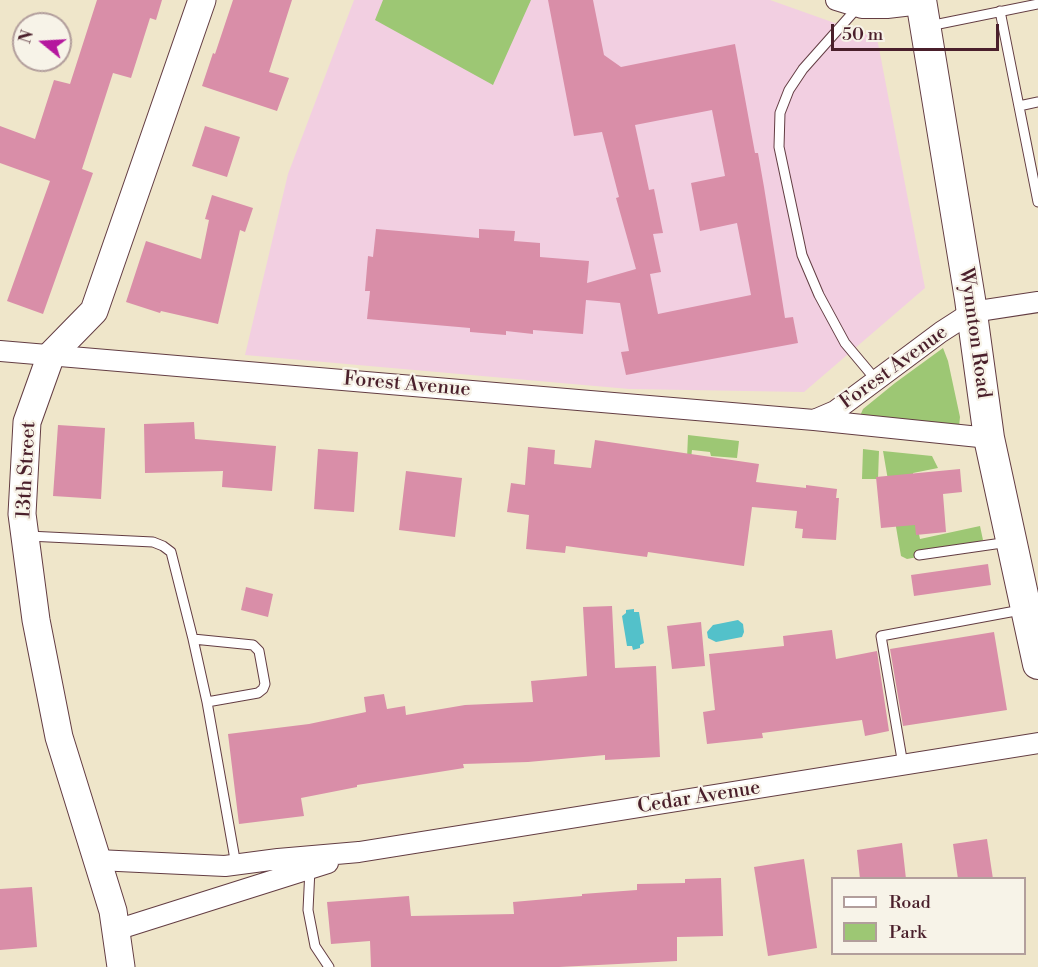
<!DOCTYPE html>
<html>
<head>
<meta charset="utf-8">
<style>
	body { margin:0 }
	#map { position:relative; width:1038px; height:967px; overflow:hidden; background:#efe6ca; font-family:"Libre Bodoni",serif }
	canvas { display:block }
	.legend { position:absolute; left:831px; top:877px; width:195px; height:78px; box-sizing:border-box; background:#f7f3e8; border:2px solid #b29e9c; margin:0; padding:8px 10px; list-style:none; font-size:18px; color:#4a1f2b }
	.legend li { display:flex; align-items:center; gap:12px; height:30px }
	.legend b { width:30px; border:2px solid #b29e9c }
	.north { position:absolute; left:12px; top:12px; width:60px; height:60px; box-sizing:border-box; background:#f7f3e8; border:2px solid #b29e9c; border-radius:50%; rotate:288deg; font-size:16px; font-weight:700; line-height:24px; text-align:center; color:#4a1f2b }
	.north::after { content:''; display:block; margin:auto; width:21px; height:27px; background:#b5179e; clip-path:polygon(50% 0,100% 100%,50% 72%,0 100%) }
	.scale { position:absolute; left:831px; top:24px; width:168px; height:27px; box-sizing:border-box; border:3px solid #4a1f2b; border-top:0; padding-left:8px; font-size:18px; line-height:21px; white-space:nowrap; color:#4a1f2b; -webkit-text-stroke:4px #f7f3e8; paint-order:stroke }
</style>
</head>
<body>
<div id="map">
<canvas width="1038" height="967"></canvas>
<ul class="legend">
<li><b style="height:8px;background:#fff"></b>Road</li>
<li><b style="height:16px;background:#9dc774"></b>Park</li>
</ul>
<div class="north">N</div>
<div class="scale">50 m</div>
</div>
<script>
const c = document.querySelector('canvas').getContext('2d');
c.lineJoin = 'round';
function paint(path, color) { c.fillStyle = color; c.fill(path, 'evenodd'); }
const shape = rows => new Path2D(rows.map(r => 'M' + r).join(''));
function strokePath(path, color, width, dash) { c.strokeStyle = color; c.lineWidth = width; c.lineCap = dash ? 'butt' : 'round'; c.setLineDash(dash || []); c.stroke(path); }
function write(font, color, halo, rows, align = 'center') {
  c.font = font + ' "Libre Bodoni",serif'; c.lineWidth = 4.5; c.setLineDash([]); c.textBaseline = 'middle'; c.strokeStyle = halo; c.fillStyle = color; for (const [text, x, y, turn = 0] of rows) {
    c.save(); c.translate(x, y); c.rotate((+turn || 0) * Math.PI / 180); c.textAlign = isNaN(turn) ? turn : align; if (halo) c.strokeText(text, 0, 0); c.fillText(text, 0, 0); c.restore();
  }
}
const built = shape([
	[354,0,770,0,877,38,925,288,804,392,629,389,245,355,288,174]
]);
const green = shape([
	[383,0,531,0,493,85,375,20],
	[943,348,948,361,960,417,959,427,860,416,863,409,895,383],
	[688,435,739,441,737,458,711,456,710,452,692,450,685,506],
	[863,449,879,451,878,479,862,479],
	[883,451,932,456,938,468,913,473,917,496,911,498,920,539,980,526,983,540,966,548,907,559,901,556]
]);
const water = shape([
	[634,609,634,612,639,612,644,643,640,645,640,648,633,650,632,646,627,646,622,616,626,613,626,610],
	[738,620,743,624,744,632,742,637,716,642,708,638,707,632,713,625]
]);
const building = shape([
	[97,0,162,0,156,20,150,18,131,78,113,73,82,169,93,173,43,314,7,301,50,181,0,163,0,126,35,139,54,80,70,84],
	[233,0,292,0,269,72,289,78,277,111,202,86,213,53,215,54],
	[548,0,593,0,604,55,621,67,735,44,755,153,758,153,764,187,785,318,793,317,798,343,626,375,621,352,629,351,620,303,586,300,583,334,533,330,533,334,506,331,506,335,470,332,470,328,367,319,370,291,365,291,368,256,373,257,376,229,479,238,479,229,515,231,514,241,540,243,540,257,589,261,587,283,636,269,616,198,619,197,602,132,574,136],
	[712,110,725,176,691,183,700,231,737,223,751,295,658,314,650,274,661,272,653,234,663,233,654,189,649,190,635,125],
	[205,126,240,137,227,177,192,166],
	[212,195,253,208,245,232,240,230,218,324,161,311,160,313,126,302,146,241,201,259,209,220,205,219],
	[194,422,195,439,276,446,272,491,222,487,223,471,145,473,144,424],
	[58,425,105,428,101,499,53,496],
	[595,440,759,464,756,482,806,488,806,485,837,489,836,498,839,498,836,540,802,538,803,529,795,528,797,511,752,507,744,566,648,552,647,557,566,546,565,553,526,549,529,515,507,512,511,483,525,485,528,447,555,450,554,464,591,468],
	[318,449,358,452,354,512,314,509],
	[960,469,962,492,943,494,946,532,916,535,915,525,881,528,876,477],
	[406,471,462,478,455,537,399,530],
	[988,564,991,585,914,596,911,575],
	[246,587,273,594,268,617,241,610],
	[612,606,615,668,656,666,660,757,605,760,605,755,528,762,463,764,464,768,357,785,357,787,301,798,304,816,239,824,228,734,309,724,366,712,364,697,384,694,387,709,405,706,406,715,465,705,533,702,531,681,587,676,583,607],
	[701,622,705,666,672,669,667,626],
	[832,630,836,659,877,651,889,731,865,736,862,720,762,733,763,738,707,744,703,712,715,710,709,654,784,646,783,636],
	[994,632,1007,710,903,726,890,649],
	[987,839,993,879,958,879,953,844],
	[902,843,906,879,860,879,857,850],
	[804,859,817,948,768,956,754,867],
	[721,878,723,936,677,937,677,961,559,967,371,967,370,941,331,944,327,902,409,896,411,916,514,914,513,902,582,896,582,894,637,890,637,884,685,883,685,879],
	[32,887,37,947,0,950,0,889]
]);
const lane = shape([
	[858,7,803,69,789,90,780,113,779,147,802,255,819,295,845,343,876,380],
	[1000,11,1038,202],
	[929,26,1038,4],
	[1019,106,1038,102],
	[28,536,153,542,163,546,171,552,193,639],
	[919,555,1009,542],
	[207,702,193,639,253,645,259,651,265,684,263,689,258,693,207,702,236,865],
	[903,765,881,636,1021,610],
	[310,869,308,910,315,946,329,967]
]);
const street = shape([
	[836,0,862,8,887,8,921,4],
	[0,351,814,420,989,438],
	[814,420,835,411,941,332,972,312,1038,302],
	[97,860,225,866,278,859,359,852,1038,743],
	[116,930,328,863]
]);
const secondary = shape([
	[121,967,113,911,59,737,36,620,22,514,27,422,51,355,94,311,202,0]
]);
const primary = shape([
	[921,0,970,299,989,438,1038,664]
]);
const streetNames = [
	["Wynnton Road",974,333,82],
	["Forest Avenue",894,368,-36],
	["Forest Avenue",407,385,5],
	["13th Street",27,470,-87],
	["Cedar Avenue",699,798,-9]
];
paint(built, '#f2cfe1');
paint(green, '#9dc774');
paint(water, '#53c1ca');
paint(building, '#d98ea8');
strokePath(lane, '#633d43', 11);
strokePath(street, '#633d43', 22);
strokePath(secondary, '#633d43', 29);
strokePath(primary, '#633d43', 32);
strokePath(lane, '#fff', 9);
strokePath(street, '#fff', 20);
strokePath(secondary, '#fff', 27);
strokePath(primary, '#fff', 30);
write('20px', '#4a1f2b', '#f7f3e8', streetNames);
</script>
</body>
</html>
